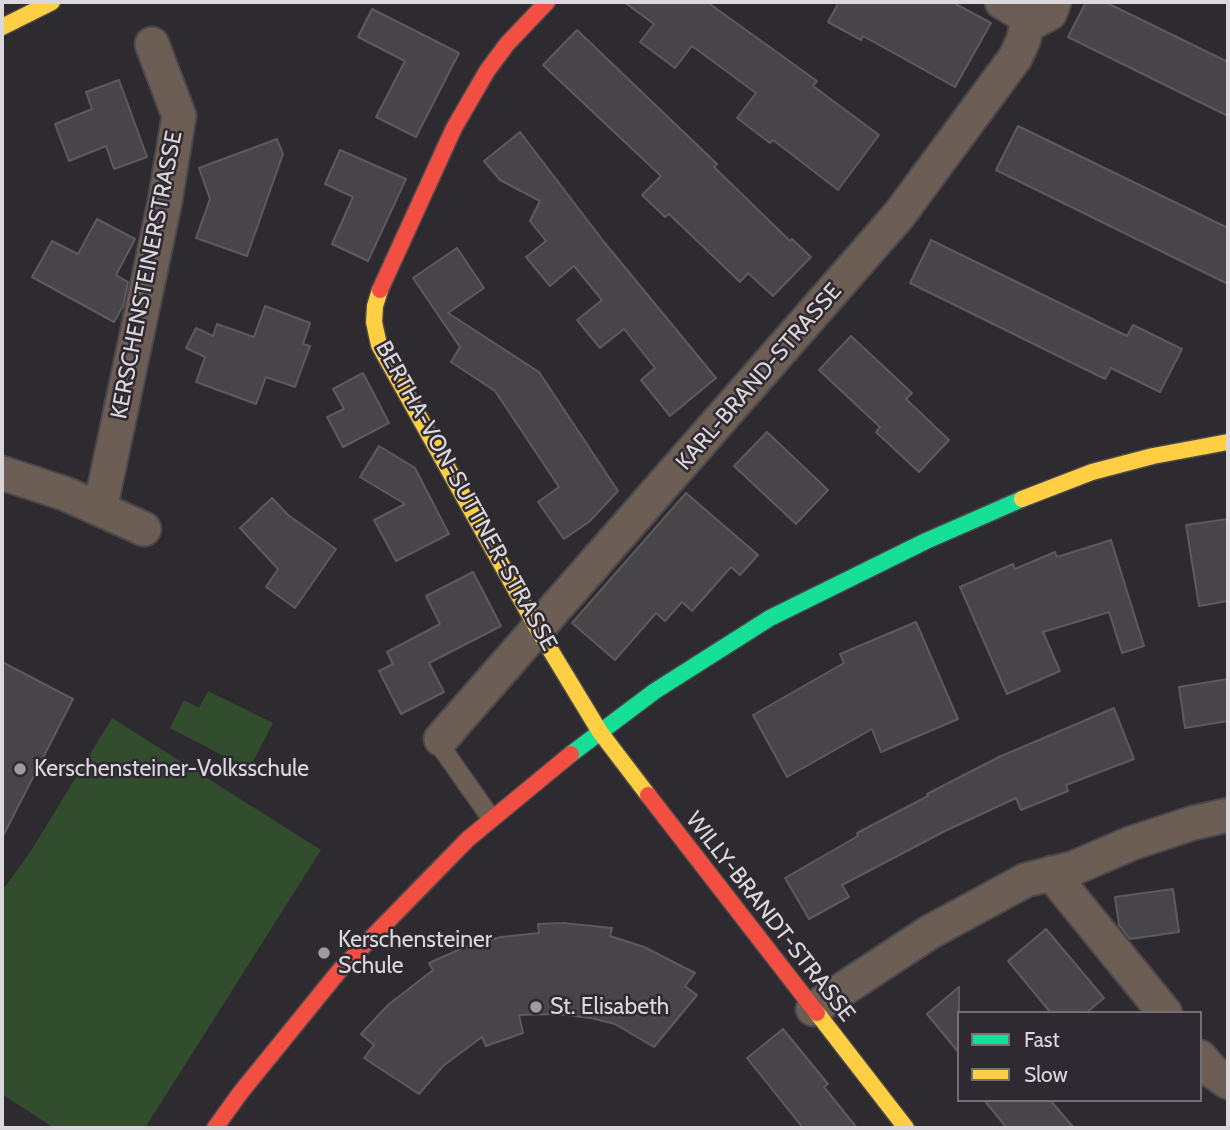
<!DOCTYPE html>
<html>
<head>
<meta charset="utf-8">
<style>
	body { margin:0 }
	#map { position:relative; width:1230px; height:1130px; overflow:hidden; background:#2e2b30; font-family:Cabin,sans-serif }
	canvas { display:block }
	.frame { position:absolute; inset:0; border:4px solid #dbd8dd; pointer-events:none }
	.legend { position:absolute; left:957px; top:1011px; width:245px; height:91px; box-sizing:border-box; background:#2f2a31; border:2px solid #747076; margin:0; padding:9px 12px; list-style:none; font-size:21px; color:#dbd8dd }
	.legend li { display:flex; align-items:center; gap:14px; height:35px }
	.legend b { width:35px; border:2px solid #747076 }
</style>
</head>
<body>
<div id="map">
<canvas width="1230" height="1130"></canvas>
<div class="frame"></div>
<ul class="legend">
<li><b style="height:9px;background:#16e098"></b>Fast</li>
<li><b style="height:9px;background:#ffcf43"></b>Slow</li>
</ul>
</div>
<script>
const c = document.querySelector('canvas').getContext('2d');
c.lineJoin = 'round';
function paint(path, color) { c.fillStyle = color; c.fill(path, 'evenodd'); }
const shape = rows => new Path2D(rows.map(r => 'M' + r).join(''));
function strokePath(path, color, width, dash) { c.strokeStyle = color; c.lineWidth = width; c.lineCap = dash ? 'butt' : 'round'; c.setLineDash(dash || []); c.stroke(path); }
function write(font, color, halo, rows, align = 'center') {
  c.font = font + ' Cabin,sans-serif'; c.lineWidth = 5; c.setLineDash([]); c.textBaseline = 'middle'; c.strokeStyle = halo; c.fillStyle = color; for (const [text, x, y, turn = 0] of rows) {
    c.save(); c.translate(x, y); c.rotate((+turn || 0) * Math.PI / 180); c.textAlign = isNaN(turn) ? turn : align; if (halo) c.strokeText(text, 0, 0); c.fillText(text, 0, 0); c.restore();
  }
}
const green = shape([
	[208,691,273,723,249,769,170,728,184,700,199,708],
	[112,718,321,850,145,1128,54,1128,2,1094,2,891,31,851]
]);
const building = shape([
	[624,2,707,2,817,81,813,86,879,135,838,190,773,140,770,143,737,118,756,93,692,46,675,68,640,42,654,24,624,2],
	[839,2,952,2,991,23,955,87,863,36,861,40,828,22,839,2],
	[1086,2,1105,2,1228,62,1228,116,1068,37,1086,2],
	[372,9,459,53,416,137,376,117,405,61,358,37,372,9],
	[577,30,717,164,714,167,790,241,792,239,811,257,773,296,748,273,740,282,669,214,665,217,642,195,661,176,543,65,577,30],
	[119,80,147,157,114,169,106,146,69,161,55,124,92,109,86,92,119,80],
	[1018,126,1228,228,1228,284,996,170,1018,126],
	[520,132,604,242,716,378,670,416,641,380,655,368,624,329,600,348,577,320,602,300,574,266,550,286,526,257,546,241,530,221,540,201,500,180,484,161,520,132],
	[277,139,283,154,247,256,196,238,210,199,199,168,277,139],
	[340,150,406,179,368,261,332,244,353,197,325,184,340,150],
	[97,219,135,239,116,275,128,282,123,306,114,322,32,277,52,241,78,254,97,219],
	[931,240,1127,336,1133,325,1182,349,1160,392,1111,368,1105,379,910,283,931,240],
	[457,248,484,288,448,313,539,372,618,491,589,522,564,539,538,502,559,487,495,391,451,362,460,347,413,278,457,248],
	[265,306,310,323,303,344,310,346,295,387,266,377,256,404,196,382,205,357,186,348,196,328,213,336,217,324,254,337,265,306],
	[851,336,912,393,906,399,949,440,919,472,876,432,880,427,819,370,851,336],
	[363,373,389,423,343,447,327,417,344,409,333,389,363,373],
	[767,432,828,490,796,524,734,466,767,432],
	[379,446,415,468,449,534,396,561,374,520,405,504,360,477,379,446],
	[686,493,758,555,740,575,731,567,692,611,682,602,665,621,656,613,615,660,572,623,686,493],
	[272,498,288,515,336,549,295,608,266,587,278,569,240,528,272,498],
	[1228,519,1228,601,1199,606,1186,525,1228,519],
	[1111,540,1144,646,1122,653,1109,612,1043,632,1060,671,1007,694,960,587,1013,564,1015,569,1055,552,1057,557,1111,540],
	[473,572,501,626,429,663,444,692,401,714,379,671,393,664,387,652,440,624,426,596,473,572],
	[916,622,958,719,881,752,872,729,787,777,753,715,844,663,840,654,916,622],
	[2,662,73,699,2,838,2,662],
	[1228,679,1228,721,1185,728,1179,687,1228,679],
	[1114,708,1134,759,1066,785,1068,791,1021,810,1016,798,945,831,842,885,849,897,809,919,785,878,858,836,857,833,928,796,927,794,999,757,1114,708],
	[1173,889,1179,932,1130,939,1119,925,1115,897,1173,889],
	[563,923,612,928,610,936,644,947,695,973,685,986,697,995,654,1047,615,1024,591,1018,557,1014,519,1015,523,1033,486,1046,482,1037,443,1066,419,1094,364,1058,374,1045,361,1034,388,1005,433,970,429,963,467,946,501,937,539,933,538,924,563,923],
	[1046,929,1104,998,1086,1013,1051,1013,1008,961,1046,929],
	[959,987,959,1053,927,1014,959,987],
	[783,1029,828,1084,824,1087,857,1128,803,1128,747,1058,783,1029],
	[984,1100,1050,1100,1074,1128,1007,1128,984,1100]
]);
const lane = shape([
	[441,739,441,747,491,818]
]);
const street = shape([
	[1002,2,1022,14,1027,25],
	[2,473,66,494,144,529],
	[100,509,165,201,179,116,152,44],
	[441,739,899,215,1015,58,1023,41,1027,25,1050,13,1054,2],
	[1051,873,1165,1013],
	[813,1009,930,932,1026,880,1074,868,1132,843,1193,823,1228,815],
	[1200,1057,1212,1071,1228,1082]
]);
const fast = shape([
	[571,754,655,691,770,618,926,541,1022,499]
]);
const slow = shape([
	[2,27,52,2],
	[380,290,375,306,374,322,379,345,537,628,600,732,648,795],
	[1022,499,1092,472,1153,456,1228,442],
	[817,1013,906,1128]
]);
const jam = shape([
	[380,290,454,128,487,71,507,44,547,2],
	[648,795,817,1013],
	[215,1128,241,1092,340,970,468,839,571,754]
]);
const markers = [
	[20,769,7,"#9e9ba0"],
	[324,953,7,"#9e9ba0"],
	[536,1007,7,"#9e9ba0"]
];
const streetNames = [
	["KERSCHENSTEINERSTRASSE",147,275,-79],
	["KARL-BRAND-STRASSE",759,377,-49],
	["BERTHA-VON-SUTTNER-STRASSE",466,496,61],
	["WILLY-BRANDT-STRASSE",770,917,52]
];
const poiNames = [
	["Kerschensteiner-Volksschule",34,769],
	["Kerschensteiner",338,940],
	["Schule",338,966],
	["St. Elisabeth",550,1007]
];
paint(green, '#314d2d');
paint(building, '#474548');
strokePath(building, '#5d5a5e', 2);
strokePath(lane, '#4a484b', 21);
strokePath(street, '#4a484b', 37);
strokePath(fast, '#4a484b', 19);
strokePath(slow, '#4a484b', 19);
strokePath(jam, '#4a484b', 19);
strokePath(lane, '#6c5e55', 18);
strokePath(street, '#6c5e55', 33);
strokePath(fast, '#16e098', 16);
strokePath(slow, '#ffcf43', 16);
strokePath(jam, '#f24e42', 16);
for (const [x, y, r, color] of markers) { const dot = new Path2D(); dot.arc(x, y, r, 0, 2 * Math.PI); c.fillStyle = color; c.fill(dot); strokePath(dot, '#2f2a31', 2.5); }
write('23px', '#dbd8dd', '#2f2a31', streetNames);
write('23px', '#dbd8dd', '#2f2a31', poiNames, 'left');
</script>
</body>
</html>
